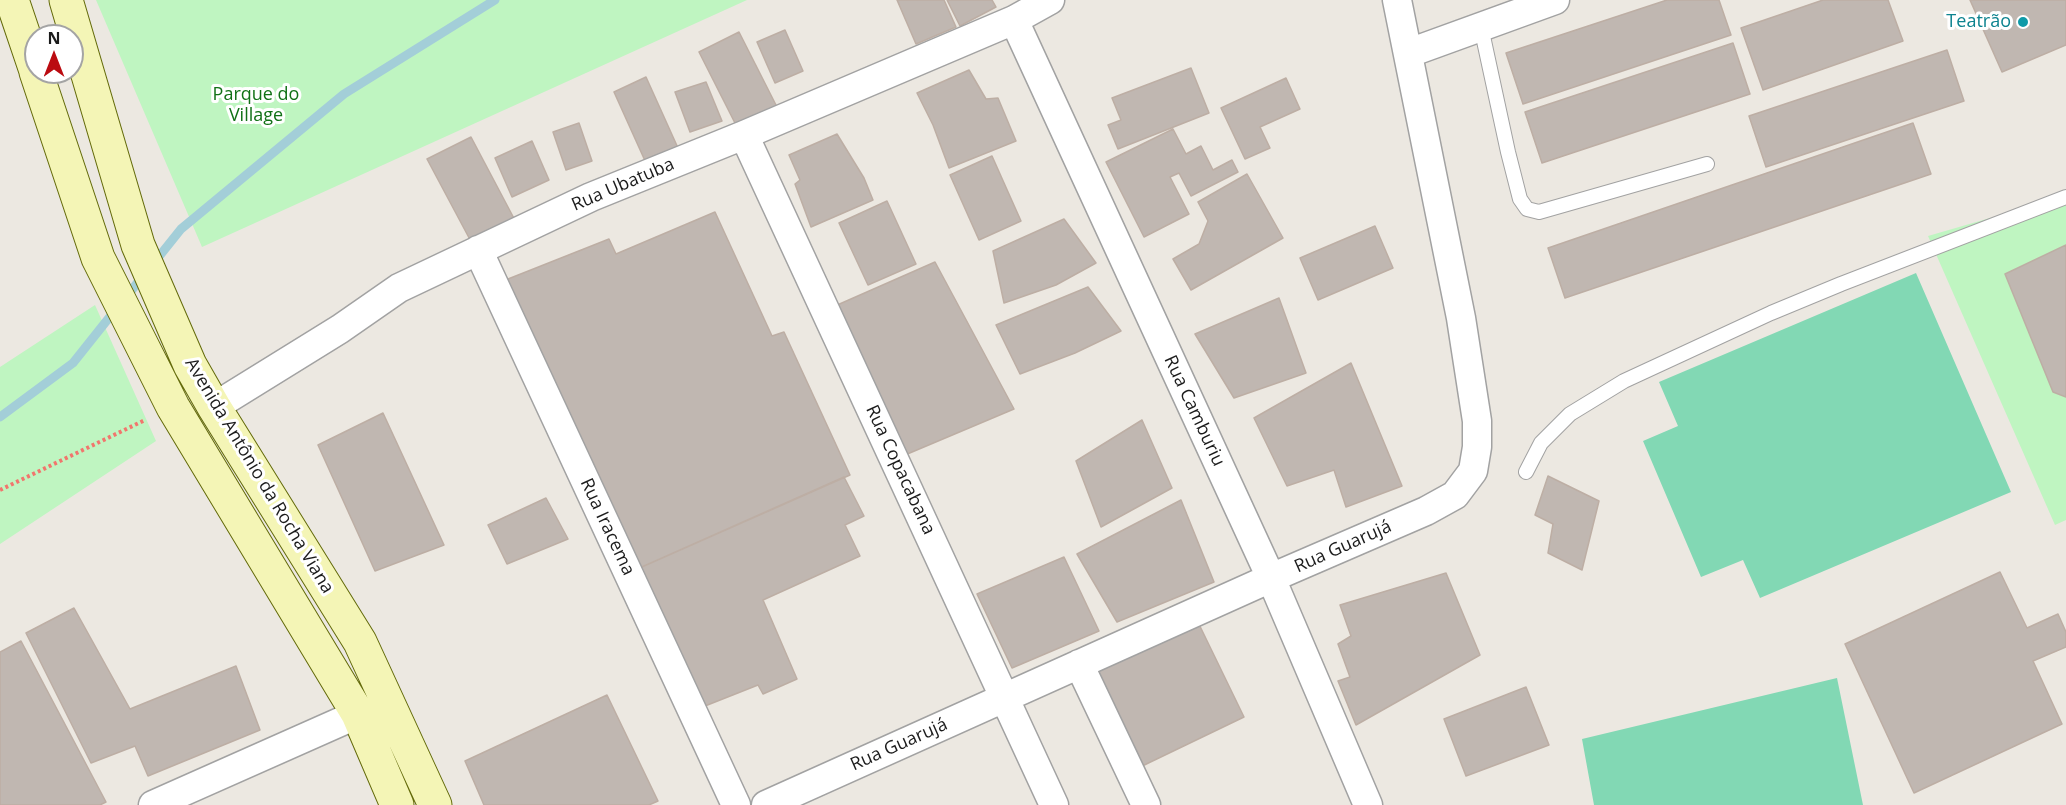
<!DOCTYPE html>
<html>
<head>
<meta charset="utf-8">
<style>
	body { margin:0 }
	#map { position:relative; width:2066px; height:805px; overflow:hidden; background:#ece8e1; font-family:"Open Sans",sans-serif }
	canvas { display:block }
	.north { position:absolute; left:24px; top:24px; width:60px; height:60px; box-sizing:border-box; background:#fff; border:2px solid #a4a4a4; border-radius:50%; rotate:0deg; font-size:16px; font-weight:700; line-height:24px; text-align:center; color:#1b1b1b }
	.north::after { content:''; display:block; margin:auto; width:21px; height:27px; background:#bb0b11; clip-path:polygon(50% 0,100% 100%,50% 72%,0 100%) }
</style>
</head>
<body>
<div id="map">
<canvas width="2066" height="805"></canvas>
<div class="north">N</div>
</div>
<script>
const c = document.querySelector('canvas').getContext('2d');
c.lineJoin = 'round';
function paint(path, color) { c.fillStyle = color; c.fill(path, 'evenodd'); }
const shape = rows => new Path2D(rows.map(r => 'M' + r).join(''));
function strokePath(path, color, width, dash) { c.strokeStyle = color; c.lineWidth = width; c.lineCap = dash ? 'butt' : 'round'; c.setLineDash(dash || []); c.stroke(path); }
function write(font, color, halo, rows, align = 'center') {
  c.font = font + ' "Open Sans",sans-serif'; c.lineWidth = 6; c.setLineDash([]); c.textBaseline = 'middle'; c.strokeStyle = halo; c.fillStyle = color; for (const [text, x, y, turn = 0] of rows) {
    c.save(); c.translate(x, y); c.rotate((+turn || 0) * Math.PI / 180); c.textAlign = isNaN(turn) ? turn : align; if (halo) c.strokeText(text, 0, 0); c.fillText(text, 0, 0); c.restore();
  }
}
const park = shape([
	[96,0,747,0,202,247],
	[2066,196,2066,520,2055,525,1928,236],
	[95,305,156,441,0,544,0,367]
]);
const pitch = shape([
	[1916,273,2011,492,1760,598,1743,560,1701,577,1643,441,1678,426,1659,382],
	[1837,678,1863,805,1594,805,1582,739]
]);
const stream = shape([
	[153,264,181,229,344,94,495,0],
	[125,299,144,274],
	[0,417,73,363,116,309]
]);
const building = shape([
	[897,0,944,0,956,27,916,44,897,0],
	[947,0,992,0,996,7,960,26,947,0],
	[1667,0,1719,0,1731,35,1523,104,1506,53,1667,0],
	[1823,0,1888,0,1903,41,1763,90,1741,28,1823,0],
	[1970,0,2066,0,2066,45,2002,72,1970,0],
	[785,30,803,71,775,83,757,42,785,30],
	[739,32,778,109,738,129,699,52,739,32],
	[1733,43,1750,94,1542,163,1525,112,1733,43],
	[1947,50,1964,101,1766,167,1749,116,1947,50],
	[1191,68,1209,113,1118,149,1108,125,1121,120,1112,98,1191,68],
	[969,70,986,99,998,98,1016,141,949,168,933,125,917,93,969,70],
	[646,77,678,148,646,163,614,92,646,77],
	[1286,78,1300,109,1260,127,1270,148,1245,159,1221,108,1286,78],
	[706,82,722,121,690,132,675,92,706,82],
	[579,123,592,161,566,170,553,132,579,123],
	[1913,123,1931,174,1565,298,1548,248,1913,123],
	[1173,129,1186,154,1201,146,1213,170,1232,160,1238,172,1191,196,1179,173,1170,177,1189,214,1144,237,1106,162,1173,129],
	[837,134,864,178,873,200,811,227,795,184,800,180,789,155,837,134],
	[471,137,518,226,475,249,427,159,471,137],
	[532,141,549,180,512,197,495,158,532,141],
	[992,156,1021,221,979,240,950,175,992,156],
	[1247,174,1283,238,1191,290,1173,259,1199,244,1208,221,1198,202,1247,174],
	[887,201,916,264,868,285,839,223,887,201],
	[715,212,772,336,784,332,850,475,635,570,503,281,609,239,616,254,715,212],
	[1064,219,1096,263,1056,285,1004,303,993,251,1064,219],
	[1375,226,1393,268,1318,300,1300,258,1375,226],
	[2066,245,2066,397,2053,392,2005,274,2066,245],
	[935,262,1014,409,905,455,835,306,935,262],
	[1088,287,1121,331,1075,353,1020,374,996,325,1088,287],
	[1279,298,1306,373,1234,398,1195,334,1279,298],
	[1351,363,1402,486,1346,507,1334,470,1287,486,1254,418,1351,363],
	[383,413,444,545,375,571,318,445,383,413],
	[1142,420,1172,488,1101,527,1076,461,1142,420],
	[1548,476,1599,501,1582,570,1548,553,1553,524,1535,515,1548,476],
	[844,477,864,516,845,525,860,556,763,600,797,679,763,694,758,685,705,706,635,570,844,477],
	[546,498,568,539,507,564,488,525,546,498],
	[1181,500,1214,582,1117,622,1077,554,1181,500],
	[1064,557,1099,631,1012,668,977,594,1064,557],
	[2000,572,2027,628,2058,614,2066,632,2066,647,2033,661,2062,724,1914,793,1845,644,2000,572],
	[1446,573,1480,655,1356,725,1338,681,1350,677,1338,644,1351,636,1340,605,1446,573],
	[74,608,130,709,236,666,260,730,148,776,135,746,91,763,26,633,74,608],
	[1195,616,1244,717,1136,769,1087,667,1195,616],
	[21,641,106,802,100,805,0,805,0,652,21,641],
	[1526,687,1549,745,1466,776,1444,719,1526,687],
	[607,695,658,801,649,805,484,805,465,761,607,695]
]);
const path = shape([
	[0,490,145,420]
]);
const lane = shape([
	[1481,27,1508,152,1520,199,1527,209,1539,212,1707,164],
	[1526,472,1541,443,1570,414,1624,381,1771,313,1841,284,2066,197]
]);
const street = shape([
	[1014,20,1271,578,1368,805],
	[1409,53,1555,0],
	[744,135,1054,805],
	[478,250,736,805],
	[214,407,340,329,399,288,591,197,744,135,1014,20,1050,0],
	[1079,664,1146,805],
	[153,805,358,714],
	[766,805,1271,578,1426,511,1455,495,1473,471,1477,447,1477,421,1461,318,1397,0]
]);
const secondary = shape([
	[12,0,36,71],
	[66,0,138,245,190,365,214,407,360,642,435,805],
	[36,72,98,258,173,407,358,714,397,805]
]);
const markers = [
	[2023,22,6,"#0f9aa8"]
];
const cultureNames = [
	["Teatrão",2011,22]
];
const parkNames = [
	["Parque do",256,95],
	["Village",256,116]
];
const streetNames = [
	["Rua Ubatuba",623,185,-23],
	["Rua Camburiu",1194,411,65],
	["Rua Copacabana",900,470,65],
	["Avenida Antônio da Rocha Viana",259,476,59],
	["Rua Iracema",607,527,65],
	["Rua Guarujá",1343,547,-24],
	["Rua Guarujá",899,745,-24]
];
paint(park, '#bff5c1');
paint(pitch, '#82d8b4');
strokePath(stream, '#a3ced8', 9);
paint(building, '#c0b7b1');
strokePath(building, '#bdaea4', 1.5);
strokePath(lane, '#a2a2a2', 16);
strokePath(street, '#a2a2a2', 31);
strokePath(secondary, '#636a0a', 35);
strokePath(path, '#f1766d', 4, [3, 3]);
strokePath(lane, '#fff', 14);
strokePath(street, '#fff', 28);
strokePath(secondary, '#f4f5b6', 33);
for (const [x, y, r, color] of markers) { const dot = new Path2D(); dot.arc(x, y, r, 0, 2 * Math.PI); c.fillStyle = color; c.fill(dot); strokePath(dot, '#fff', 2); }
write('18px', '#0d838f', '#fff', cultureNames, 'right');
write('18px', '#117116', '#fff', parkNames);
write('18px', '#1b1b1b', '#fff', streetNames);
</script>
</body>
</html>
